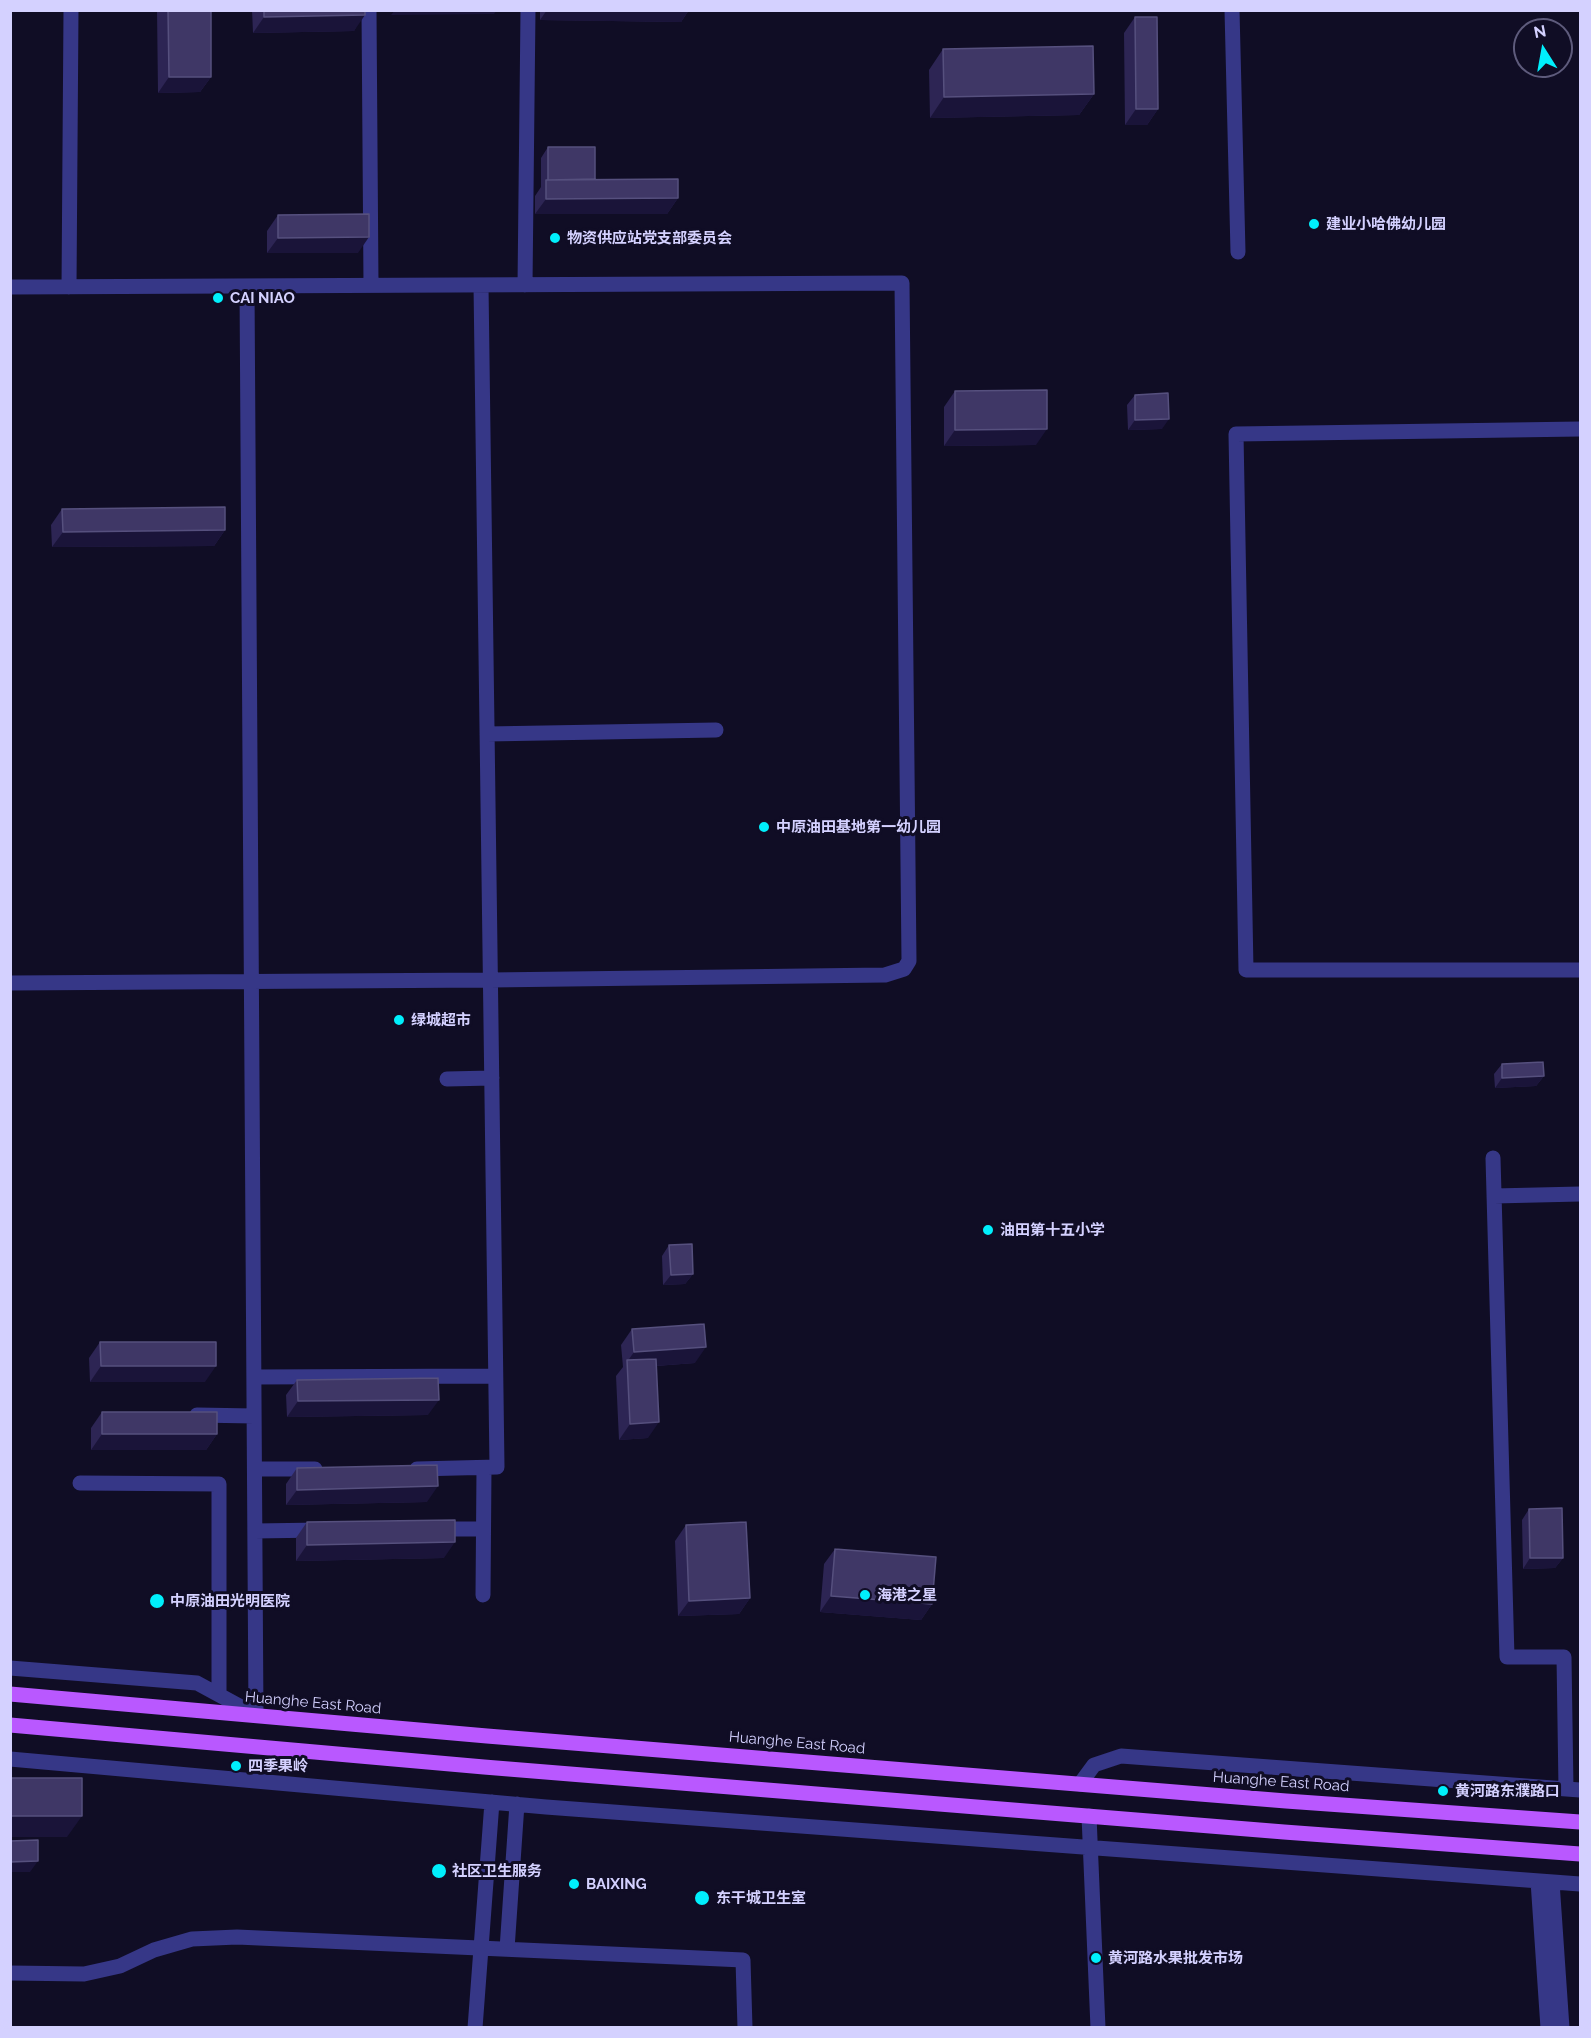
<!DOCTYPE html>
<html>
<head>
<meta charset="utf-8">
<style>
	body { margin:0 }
	#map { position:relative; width:1591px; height:2038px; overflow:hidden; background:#100d25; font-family:Raleway,sans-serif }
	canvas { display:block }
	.frame { position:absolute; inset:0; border:12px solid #d4d1ff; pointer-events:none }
	.north { position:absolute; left:1513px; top:18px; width:60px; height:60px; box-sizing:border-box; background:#100d25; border:2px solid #5e5b7c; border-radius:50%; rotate:349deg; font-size:16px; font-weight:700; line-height:24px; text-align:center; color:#d4d1ff }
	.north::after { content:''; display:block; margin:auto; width:21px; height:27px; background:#00effc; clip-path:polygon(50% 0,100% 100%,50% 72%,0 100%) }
</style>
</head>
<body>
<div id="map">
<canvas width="1591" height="2038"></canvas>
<div class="frame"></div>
<div class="north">N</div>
</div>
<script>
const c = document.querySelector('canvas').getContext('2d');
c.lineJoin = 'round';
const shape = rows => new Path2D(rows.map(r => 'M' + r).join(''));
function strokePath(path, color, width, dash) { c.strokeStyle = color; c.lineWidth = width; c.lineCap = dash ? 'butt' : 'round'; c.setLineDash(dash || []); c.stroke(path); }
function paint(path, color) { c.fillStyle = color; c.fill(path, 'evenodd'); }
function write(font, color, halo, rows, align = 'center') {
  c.font = font + ' Raleway,"Noto Sans SC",sans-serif'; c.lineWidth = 6; c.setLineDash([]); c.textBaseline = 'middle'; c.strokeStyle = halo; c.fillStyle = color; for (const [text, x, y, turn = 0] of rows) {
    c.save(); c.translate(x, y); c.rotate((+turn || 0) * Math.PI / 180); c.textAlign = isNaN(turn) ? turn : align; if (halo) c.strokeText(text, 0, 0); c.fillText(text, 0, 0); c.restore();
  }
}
const minor = shape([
	[369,10,371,285],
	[1232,10,1238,252],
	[525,285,528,10],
	[247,286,256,1715],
	[10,287,902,283,909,961,904,969,885,975,490,980,10,983],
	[69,287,71,10],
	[1580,429,1236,434,1246,970,1580,970],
	[487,734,716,730],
	[447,1079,492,1078],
	[1493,1158,1507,1657,1564,1657,1566,1789],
	[1494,1196,1580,1194],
	[254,1377,495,1376],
	[197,1415,254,1416],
	[255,1469,315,1469],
	[417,1469,497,1467,481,285],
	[80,1483,219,1484,219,1693],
	[435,1529,483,1529],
	[255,1531,321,1530],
	[483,1595,484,1468],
	[10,1668,197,1683,256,1715],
	[10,1759,546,1807,1580,1884],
	[1080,1784,1094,1765,1121,1756,1580,1790],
	[1089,1816,1098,2028],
	[1538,1881,1548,2028],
	[1552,1882,1562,2028],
	[507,1949,517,1804],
	[10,1973,84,1974,120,1966,154,1950,192,1939,237,1937,743,1960,745,2028],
	[475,2028,492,1802]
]);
const major = shape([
	[10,1694,487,1736,1286,1801,1580,1822],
	[10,1725,484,1767,1284,1832,1580,1854]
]);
const wall = shape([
	[157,10,211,10,211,77,200,92,158,93],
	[252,10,365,10,354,31,253,33],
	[540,10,689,10,681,22,540,20],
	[1135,17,1158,109,1147,125,1125,125,1124,33],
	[943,49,1094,94,1079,115,930,118,929,70],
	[548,147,595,179,678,198,667,214,535,214,535,196,541,187,541,158],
	[278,215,358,253,267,253,267,231],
	[955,391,1036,445,944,446,944,407],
	[1135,395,1162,429,1128,430,1127,405],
	[62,509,225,530,214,546,52,547,51,525],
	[1502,1064,1544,1076,1536,1086,1495,1088,1494,1074],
	[669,1245,693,1274,685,1284,663,1285,662,1256],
	[632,1329,695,1363,656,1366,648,1438,619,1440,616,1376,623,1367,621,1345],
	[100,1342,205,1382,90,1382,89,1358],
	[297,1380,428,1415,287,1417,286,1395],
	[102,1412,217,1434,206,1450,91,1450,91,1428],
	[297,1468,427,1502,286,1505,286,1484],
	[1529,1509,1563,1558,1555,1568,1523,1569,1522,1520],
	[307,1522,444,1558,296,1561,296,1538],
	[686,1525,750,1598,739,1614,678,1616,675,1541],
	[835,1549,932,1604,921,1620,820,1612,824,1564]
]);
const shadedWall = shape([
	[395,10,497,10,494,14,391,15],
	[547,10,689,10,681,22,540,20],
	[365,15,354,31,253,33,264,17],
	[169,77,211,77,200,92,158,93],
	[1094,94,1079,115,930,118,944,97],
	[1136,109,1158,109,1147,125,1125,125],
	[678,198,667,214,535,214,546,199],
	[369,237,358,253,267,253,278,238],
	[1169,419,1162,429,1128,430,1135,420],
	[1047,429,1036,445,944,446,955,430],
	[225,530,214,546,52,547,63,532],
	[1544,1076,1536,1086,1495,1088,1502,1078],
	[693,1274,685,1284,663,1285,671,1275],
	[706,1347,695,1363,627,1368,627,1362,634,1352],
	[101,1366,216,1366,205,1382,90,1382],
	[439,1400,428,1415,287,1417,298,1401],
	[659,1422,648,1438,619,1440,630,1424],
	[102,1434,217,1434,206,1450,91,1450],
	[438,1486,427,1502,286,1505,297,1490],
	[455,1542,444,1558,296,1561,307,1545],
	[1530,1558,1563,1558,1555,1568,1523,1569],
	[831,1596,932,1604,921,1620,820,1612],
	[750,1598,739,1614,678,1616,689,1601],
	[10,1816,82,1816,67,1837,10,1837],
	[38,1861,30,1872,10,1872,10,1862]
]);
const building = shape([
	[168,10,211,10,211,77,169,77,168,10],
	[264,10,365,10,365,15,264,17,264,10],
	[1135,17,1157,17,1158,109,1136,109,1135,17],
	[1093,46,1094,94,944,97,943,49,1093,46],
	[548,147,595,147,595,179,548,180,548,147],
	[678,179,678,198,546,199,546,180,678,179],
	[369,214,369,237,278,238,278,215,369,214],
	[1047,390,1047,429,955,430,955,391,1047,390],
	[1168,393,1169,419,1135,420,1135,395,1168,393],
	[225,507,225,530,63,532,62,509,225,507],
	[1543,1062,1544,1076,1502,1078,1502,1064,1543,1062],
	[692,1244,693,1274,671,1275,669,1245,692,1244],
	[704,1324,706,1347,634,1352,632,1329,704,1324],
	[100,1342,216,1342,216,1366,101,1366,100,1342],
	[656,1359,659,1422,630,1424,627,1360,656,1359],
	[438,1378,439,1400,298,1401,297,1380,438,1378],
	[102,1412,217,1412,217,1434,102,1434,102,1412],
	[437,1465,438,1486,297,1490,297,1468,437,1465],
	[1562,1508,1563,1558,1530,1558,1529,1509,1562,1508],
	[455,1520,455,1542,307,1545,307,1522,455,1520],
	[746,1522,750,1598,689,1601,686,1525,746,1522],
	[835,1549,936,1557,932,1604,831,1596,835,1549],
	[10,1778,82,1778,82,1816,10,1816,10,1778],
	[38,1840,38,1861,10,1862,10,1841,38,1840]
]);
const markers = [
	[1314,224,6,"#00effc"],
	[555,238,6,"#00effc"],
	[218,298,6,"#00effc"],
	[764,827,6,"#00effc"],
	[399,1020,6,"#00effc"],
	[988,1230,6,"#00effc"],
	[865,1595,6,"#00effc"],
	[157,1601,8,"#00effc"],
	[236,1766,6,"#00effc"],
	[1443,1791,6,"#00effc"],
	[439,1871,8,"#00effc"],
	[574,1884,6,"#00effc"],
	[702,1898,8,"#00effc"],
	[1096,1958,6,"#00effc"]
];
const poiNames = [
	["建业小哈佛幼儿园",1326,224],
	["物资供应站党支部委员会",567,238],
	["CAI NIAO",230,298],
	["中原油田基地第一幼儿园",776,827],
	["绿城超市",411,1020],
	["油田第十五小学",1000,1230],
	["海港之星",877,1595],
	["中原油田光明医院",170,1601],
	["四季果岭",248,1766],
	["黄河路东濮路口",1455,1791],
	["社区卫生服务",452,1871],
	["BAIXING",586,1884],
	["东干城卫生室",716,1898],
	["黄河路水果批发市场",1108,1958]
];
const streetNames = [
	["Huanghe East Road",313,1703,5],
	["Huanghe East Road",797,1743,5],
	["Huanghe East Road",1281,1782,4]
];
strokePath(minor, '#363787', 15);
strokePath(major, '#b958ff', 15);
paint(wall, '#2d2554');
paint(shadedWall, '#1a1439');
paint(building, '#3f3766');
strokePath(building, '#56507e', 1.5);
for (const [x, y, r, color] of markers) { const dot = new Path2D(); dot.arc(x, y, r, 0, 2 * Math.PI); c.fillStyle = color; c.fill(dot); strokePath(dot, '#100d25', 2); }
write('bold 15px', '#d4d1ff', '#100d25', poiNames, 'left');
write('15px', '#d4d1ff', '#100d25', streetNames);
</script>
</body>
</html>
